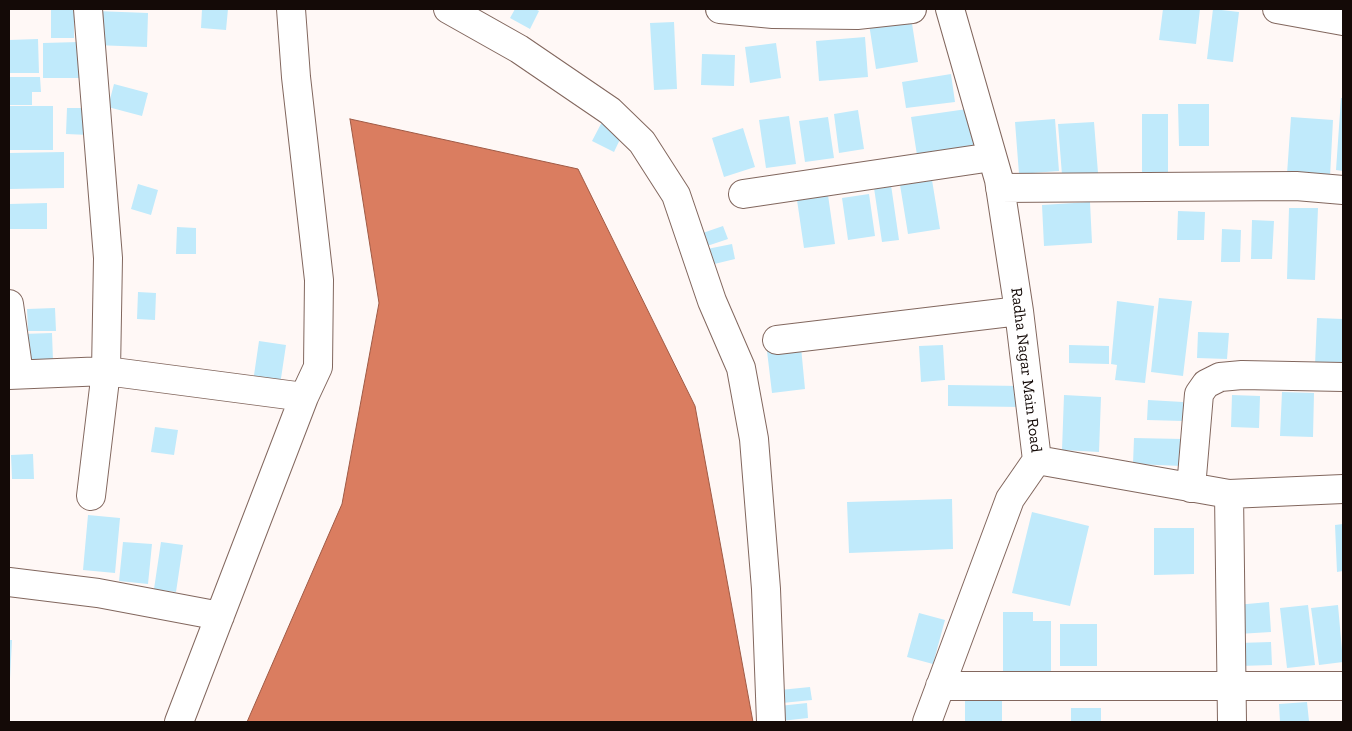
<!DOCTYPE html>
<html>
<head>
<meta charset="utf-8">
<style>
  body { margin:0 }
  #map { position:relative; width:1352px; height:731px; overflow:hidden; background:#fff8f6; font-family:"Zilla Slab",serif }
  canvas { display:block }
  .frame { position:absolute; inset:0; border:10px solid #140a07; pointer-events:none }
</style>
</head>
<body>
<div id="map">
<canvas width="1352" height="731"></canvas>
<div class="frame"></div>
</div>
<script>
const ctx = document.querySelector('canvas').getContext('2d');
ctx.lineJoin = 'round';
function fillPath(path, color) {
  ctx.fillStyle = color;
  ctx.fill(path, 'evenodd');
}
function shape(rows) {
  const path = new Path2D();
  for (const r of rows) {
    path.moveTo(r[0], r[1]);
    for (let i = 2; i < r.length; i += 2) path.lineTo(r[i], r[i + 1]);
  }
  return path;
}
function strokePath(path, color, width, dash) {
  ctx.strokeStyle = color;
  ctx.lineWidth = width;
  ctx.lineCap = dash ? 'butt' : 'round';
  ctx.setLineDash(dash || []);
  ctx.stroke(path);
}
function drawText(font, color, halo, rows, align = 'center') {
  ctx.font = font + ' "Zilla Slab",serif';
  ctx.lineWidth = 4;
  ctx.setLineDash([]);
  ctx.textBaseline = 'middle';
  ctx.strokeStyle = halo;
  ctx.fillStyle = color;
  for (const [text, x, y, turn = 0] of rows) {
    ctx.save();
    ctx.translate(x, y);
    ctx.rotate((+turn || 0) * Math.PI / 180);
    ctx.textAlign = isNaN(turn) ? turn : align;
    if (halo) ctx.strokeText(text, 0, 0);
    ctx.fillText(text, 0, 0);
    ctx.restore();
  }
}
const water = shape([
  [350,119,578,169,695,406,753,722,247,722,342,504,379,303,350,119]
]);
fillPath(water, '#da7d60');
strokePath(water, '#9f5a45', 1);
fillPath(shape([
  [51,9,74,9,74,38,51,38],
  [202,9,228,9,226,30,201,28],
  [515,9,535,9,539,11,530,29,510,18],
  [1163,9,1200,9,1196,44,1159,40],
  [1213,9,1239,12,1233,62,1207,59],
  [96,11,148,13,147,47,95,45],
  [911,17,918,62,876,69,869,24],
  [674,22,677,89,654,90,650,23],
  [865,37,868,77,819,81,816,41],
  [38,39,39,73,9,73,9,40],
  [79,42,79,78,43,78,43,43],
  [776,43,781,78,750,83,745,47],
  [702,54,735,55,734,86,701,85],
  [951,74,955,102,906,108,902,82],
  [9,77,40,77,41,92,32,92,32,105,9,105],
  [114,84,148,93,142,116,108,107],
  [1341,98,1343,98,1343,171,1336,170],
  [1178,104,1209,104,1209,146,1179,146],
  [9,106,53,106,53,150,9,150],
  [67,108,90,108,89,135,66,134],
  [974,108,979,146,917,155,911,117],
  [858,110,864,149,839,153,834,114],
  [1142,114,1168,114,1168,172,1142,172],
  [789,116,796,164,766,168,759,120],
  [828,117,834,158,805,162,799,121],
  [1291,117,1333,120,1330,177,1287,174],
  [1055,119,1059,171,1019,174,1015,122],
  [603,120,624,131,614,152,592,141],
  [1094,122,1098,173,1062,175,1058,124],
  [743,128,755,167,724,177,712,138],
  [64,152,64,188,9,189,9,153],
  [932,180,940,229,908,234,900,185],
  [138,184,158,190,151,215,131,209],
  [891,185,899,240,882,242,874,188],
  [869,194,875,236,848,240,842,198],
  [828,195,835,244,804,248,797,200],
  [1090,202,1092,243,1044,246,1042,205],
  [47,203,47,229,9,229,9,204],
  [1289,208,1318,208,1315,280,1287,279],
  [1178,211,1205,212,1204,240,1177,240],
  [1252,220,1274,221,1272,259,1251,259],
  [723,226,728,239,698,249,694,236],
  [177,227,196,228,196,254,176,254],
  [1222,229,1241,230,1240,262,1221,262],
  [732,244,735,259,706,266,702,250],
  [138,292,156,293,155,320,137,319],
  [1159,298,1192,301,1183,376,1151,372],
  [1117,301,1154,306,1145,383,1115,380,1117,365,1111,364],
  [55,308,56,331,28,331,27,309],
  [1317,318,1343,319,1343,366,1315,365],
  [1198,332,1229,333,1227,359,1197,358],
  [52,333,53,361,23,362,22,334],
  [259,341,286,345,280,385,253,382],
  [943,345,945,380,921,382,919,346],
  [1069,345,1109,346,1109,364,1069,363],
  [801,347,805,389,772,393,767,351],
  [948,385,1022,386,1021,407,948,406],
  [1282,392,1314,393,1313,437,1280,436],
  [1064,395,1101,397,1099,452,1062,450],
  [1232,395,1260,396,1259,428,1231,427],
  [1148,400,1183,402,1183,421,1147,420],
  [155,427,178,430,174,455,151,452],
  [1134,438,1183,439,1182,466,1133,464],
  [33,454,34,479,12,479,11,455],
  [952,499,953,549,849,553,847,502],
  [1032,512,1089,526,1070,606,1012,593],
  [88,515,120,518,115,573,83,570],
  [1343,524,1343,571,1337,572,1335,525],
  [1154,528,1194,528,1194,574,1154,575],
  [123,542,152,544,148,584,119,581],
  [161,542,183,545,176,592,154,589],
  [1269,602,1271,632,1238,634,1236,605],
  [1308,605,1315,665,1287,668,1280,608],
  [1338,605,1343,662,1319,665,1311,608],
  [1003,612,1033,612,1033,621,1051,621,1051,671,1003,671],
  [919,613,945,620,933,664,907,657],
  [1060,624,1097,624,1097,666,1060,666],
  [9,640,12,640,10,679,9,679],
  [1271,642,1272,665,1239,666,1238,643],
  [810,687,812,700,782,703,780,690],
  [965,699,1002,699,1002,722,965,722],
  [1307,702,1309,721,1280,722,1279,704],
  [807,703,808,718,781,721,779,706],
  [1071,708,1101,708,1101,722,1071,722]
]), '#c0eafb');
const minor = shape([
  [88,9,108,258,106,371,91,496],
  [291,9,296,77,319,280,318,367,304,397],
  [448,9,519,49,610,111,642,142,676,195,712,301,741,368,754,439,766,589,771,722],
  [720,9,773,14,857,15,912,9],
  [950,9,999,180,1019,311,1037,460,1229,494,1343,489],
  [1277,9,1343,21],
  [1000,188,1296,186,1343,190],
  [743,194,992,157],
  [9,304,19,374],
  [777,340,1019,311],
  [9,375,106,371,304,397,179,722],
  [1191,488,1199,394,1206,384,1220,377,1242,375,1343,377],
  [1229,494,1232,722],
  [9,582,98,593,220,616],
  [940,686,1343,686],
  [927,722,1010,499,1037,460]
]);
strokePath(minor, '#82675e', 30);
strokePath(minor, '#fff', 28);
drawText('16px', '#140a07', '#fff', [
  ["Radha Nagar Main Road",1026,370,83]
]);
</script>
</body>
</html>
